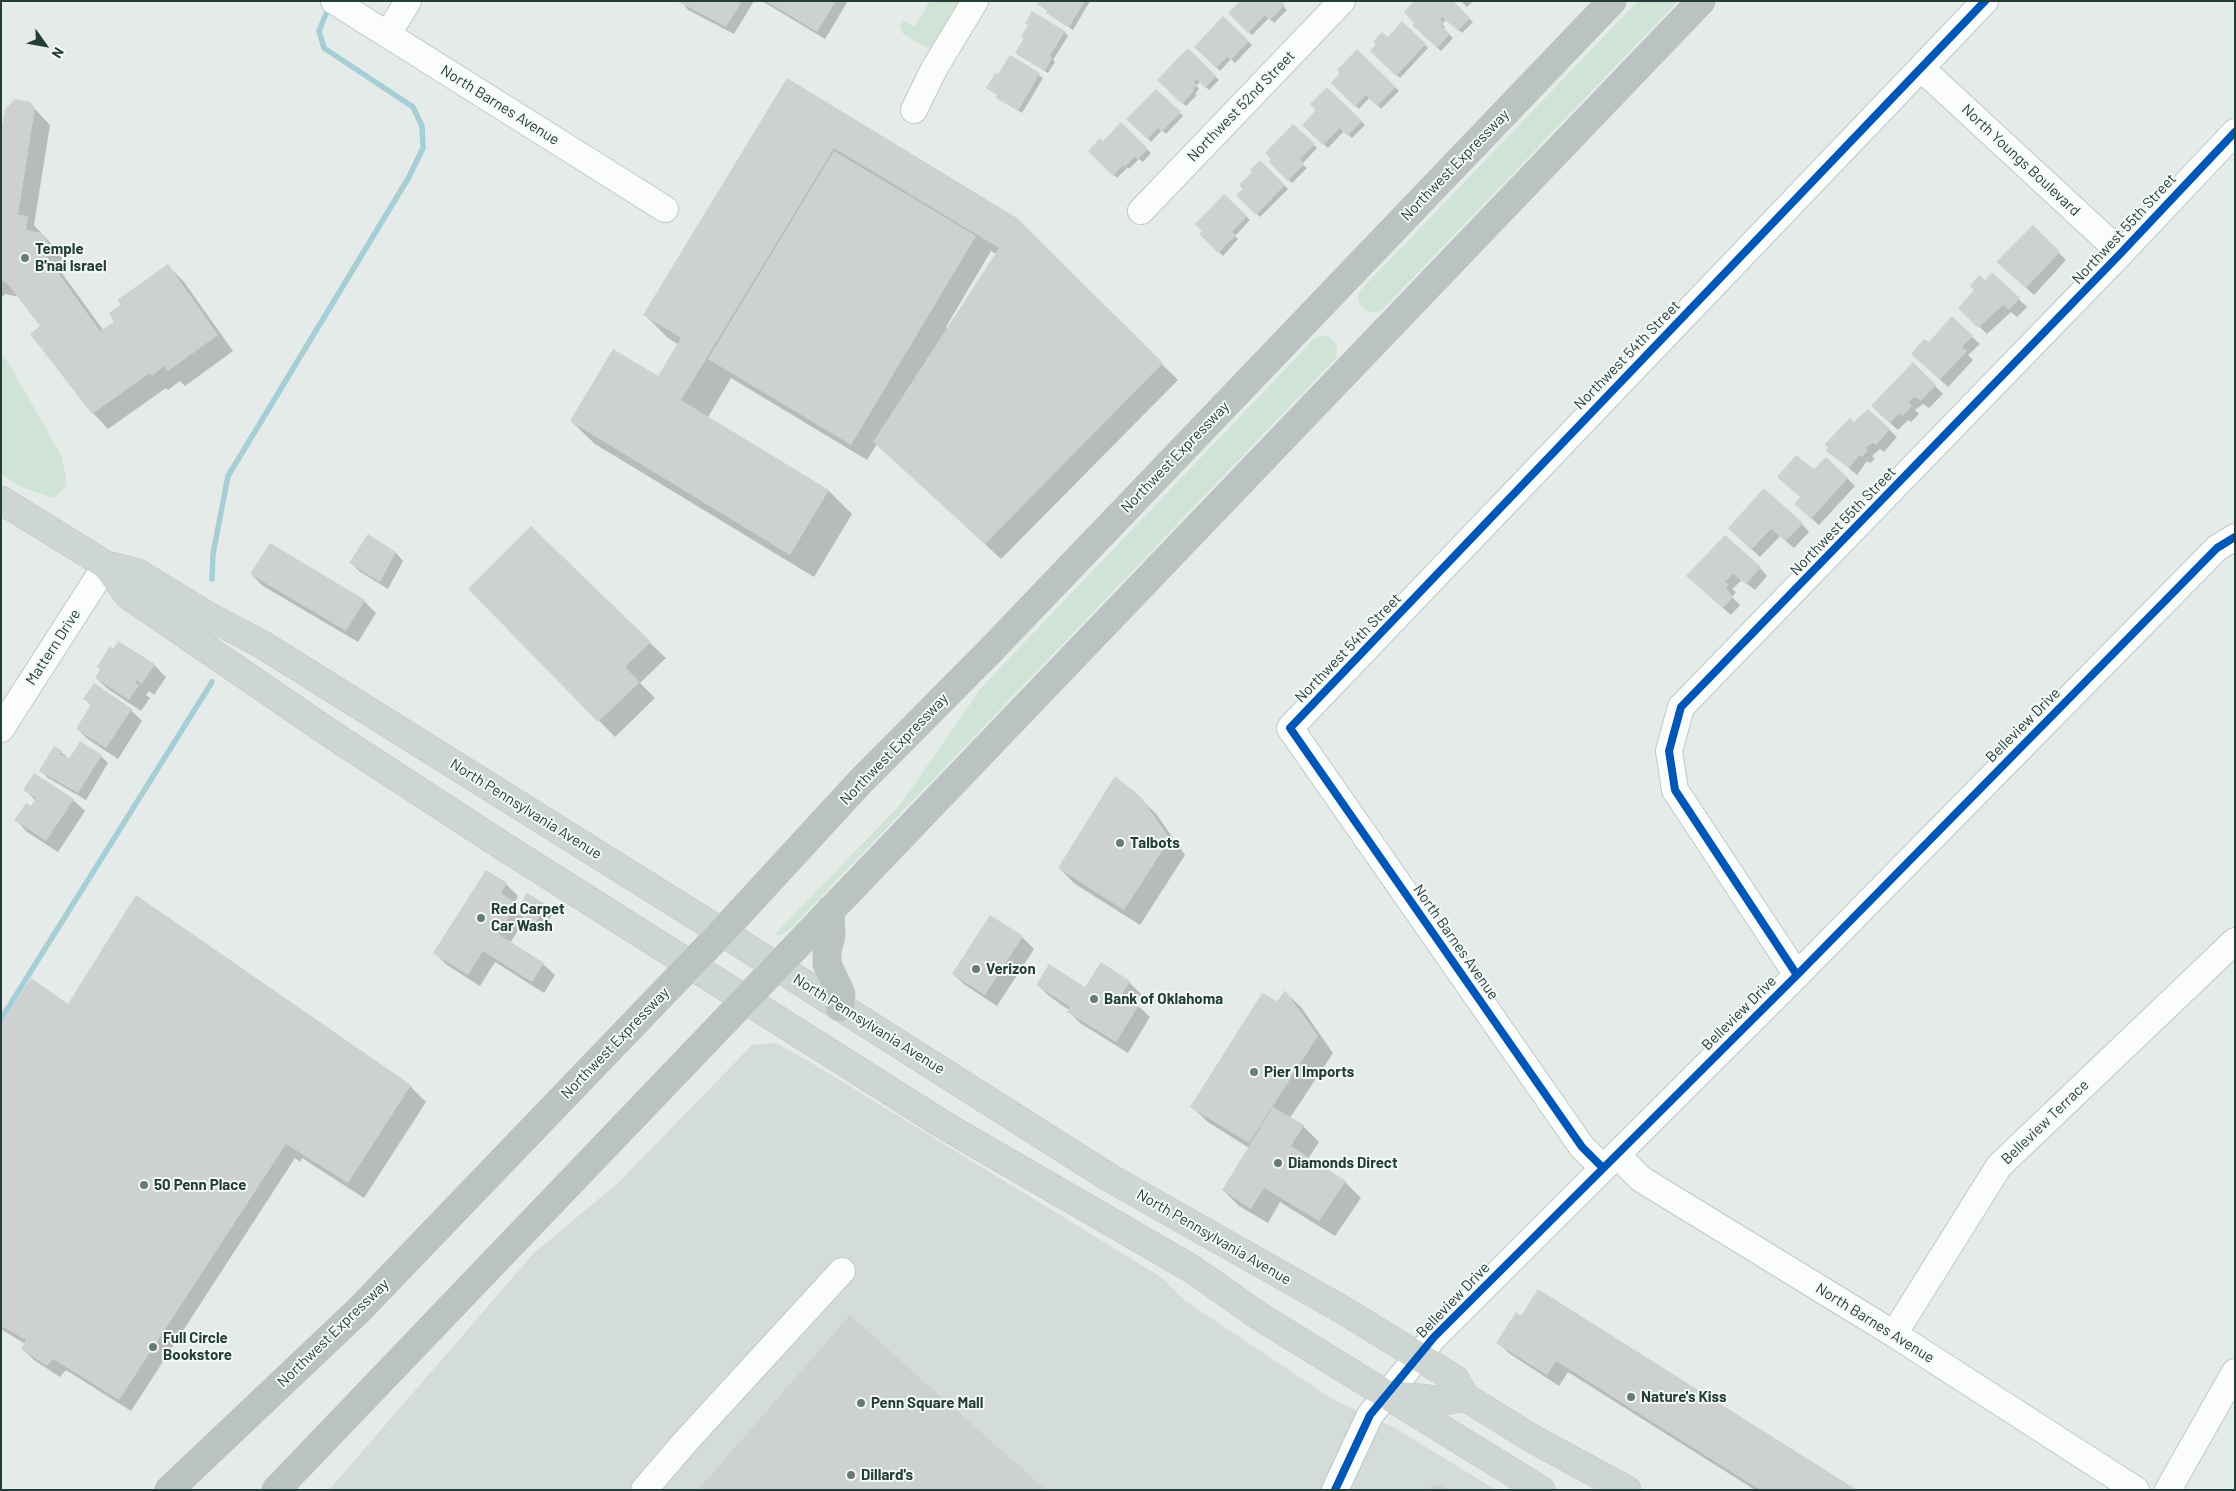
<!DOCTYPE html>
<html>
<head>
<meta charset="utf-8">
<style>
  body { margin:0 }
  #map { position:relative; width:2236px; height:1491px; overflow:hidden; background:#e5ebe8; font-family:Barlow,sans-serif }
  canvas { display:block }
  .frame { position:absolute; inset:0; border:2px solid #233e39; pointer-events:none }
  .north { position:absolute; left:20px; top:20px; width:50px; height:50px; -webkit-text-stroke:4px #f4f9f7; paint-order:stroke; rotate:122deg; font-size:14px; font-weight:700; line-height:20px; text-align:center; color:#233e39 }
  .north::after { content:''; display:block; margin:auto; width:18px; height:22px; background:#233e39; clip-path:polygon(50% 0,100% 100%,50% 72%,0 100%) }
</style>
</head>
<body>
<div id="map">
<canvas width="2236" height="1491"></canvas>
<div class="frame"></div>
<div class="north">N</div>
</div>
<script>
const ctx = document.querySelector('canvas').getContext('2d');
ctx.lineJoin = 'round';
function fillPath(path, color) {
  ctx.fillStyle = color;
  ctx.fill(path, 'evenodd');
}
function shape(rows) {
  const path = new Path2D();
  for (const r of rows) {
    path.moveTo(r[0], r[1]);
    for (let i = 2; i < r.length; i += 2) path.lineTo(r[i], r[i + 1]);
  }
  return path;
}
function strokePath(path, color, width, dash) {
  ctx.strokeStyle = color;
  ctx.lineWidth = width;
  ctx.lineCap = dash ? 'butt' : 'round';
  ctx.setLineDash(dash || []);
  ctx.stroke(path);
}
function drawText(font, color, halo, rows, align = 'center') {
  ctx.font = font + ' Barlow,sans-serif';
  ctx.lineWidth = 4;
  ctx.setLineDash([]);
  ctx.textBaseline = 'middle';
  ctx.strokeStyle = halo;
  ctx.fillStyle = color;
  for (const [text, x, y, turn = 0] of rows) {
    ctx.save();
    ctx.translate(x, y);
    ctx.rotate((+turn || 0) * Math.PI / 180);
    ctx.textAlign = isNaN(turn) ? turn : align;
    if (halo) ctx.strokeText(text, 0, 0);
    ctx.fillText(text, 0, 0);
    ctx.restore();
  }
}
fillPath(shape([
  [776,1043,820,1068,1161,1277,1184,1300,1334,1400,1395,1428,1496,1490,329,1490,533,1254,620,1181,752,1045]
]), '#d4dcd8');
fillPath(shape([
  [930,1,963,1,935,45,927,48,903,34,900,25,903,21,915,26],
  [1638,1,1678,1,1382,310,1376,313,1365,310,1360,305,1358,298,1360,291],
  [1321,336,1328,336,1337,344,1336,358,792,927,782,935,774,935,900,805,982,687,1314,339],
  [1,355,8,362,62,457,67,485,54,498,24,488,1,474]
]), '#cfe3d6');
fillPath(shape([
  [681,1,754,1,734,34,688,10],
  [762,1,848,1,825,39],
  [1040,1,1090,1,1073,30,1051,16,1048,11,1038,4],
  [1279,1,1287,10,1274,23,1269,18,1252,35,1230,13],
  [1451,1,1473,22,1462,33,1447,19,1442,24,1445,27,1443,29,1453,38,1441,51,1414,25],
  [1461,1,1473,1,1467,7],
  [1223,18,1252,45,1235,63,1231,59,1220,71,1196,47],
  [1026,23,1064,32,1068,36,1053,60,1055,62,1048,73,1020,56,1029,26],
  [1402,23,1428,48,1400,78,1371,51,1388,39],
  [1188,50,1219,80,1209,90,1200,82,1196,86,1199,89,1195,94,1197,95,1186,106,1159,80],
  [1357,51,1399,91,1381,109,1370,97,1359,109,1332,83],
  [1010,56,1043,78,1022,113,997,97,998,76],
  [787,80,1016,219,1178,380,1001,559,877,444,867,460,731,378,708,417,829,491,852,514,814,577,595,444,571,421,658,378,679,345,668,338,645,315],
  [991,251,996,254,948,328,946,327],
  [1327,88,1365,125,1352,138,1344,131,1328,148,1304,125,1318,110],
  [1156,90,1183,116,1166,134,1162,130,1151,142,1128,119],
  [21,100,29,103,50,125,34,225,57,250,66,264,59,269,103,330,116,322,123,306,168,266,184,282,233,351,185,386,180,381,168,390,166,388,108,429,93,413,42,326,19,297,5,294,1,298,1,142,15,101],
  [1121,124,1151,153,1143,162,1139,159,1129,169,1128,167,1117,178,1090,151,1103,143],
  [1293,125,1317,148,1302,164,1307,168,1292,183,1270,162],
  [1260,162,1288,189,1260,217,1238,195,1244,189],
  [1224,196,1250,220,1235,236,1238,239,1223,256,1201,234],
  [2033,227,2066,260,2034,295,2005,269],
  [1992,274,2027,307,2017,317,2011,312,1987,334,1960,308],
  [1972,337,1980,344,1968,355,1973,360,1948,387,1920,361,1929,344],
  [1913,364,1943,394,1929,408,1923,404,1915,410,1919,414,1911,422,1908,420,1898,430,1880,414],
  [1868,410,1897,437,1884,452,1880,449,1872,456,1875,459,1870,463,1867,461,1857,475,1828,450],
  [1814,471,1847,478,1855,486,1819,525,1803,511,1802,498],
  [1802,524,1809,532,1794,548,1780,536,1760,557,1729,528],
  [368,536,396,553,403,561,388,589,359,571,351,563],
  [270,544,364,601,376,613,358,642,263,586,251,574],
  [1760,568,1767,576,1755,590,1742,580,1732,589,1736,592,1732,597,1740,605,1731,615,1687,576],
  [470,589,650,643,666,658,640,683,655,698,615,737],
  [154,665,166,677,154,695,149,691,146,695,150,698,141,711,108,689,96,678],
  [85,699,131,710,142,721,118,759,89,740,77,729,92,706],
  [61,752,70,760,101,756,108,763,86,800,48,778,41,771],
  [25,790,73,800,85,811,58,852,27,832,16,820,32,808,36,801],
  [1140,798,1157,815,1185,855,1140,925,1075,884,1059,868],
  [487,872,506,884,518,896,514,903,520,908,546,906,553,913,543,931,525,920,510,943,543,964,555,975,544,993,495,962,480,986,447,965,435,953],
  [991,917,1022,937,1034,949,997,1006,965,985,953,974],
  [1129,982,1141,994,1135,1003,1150,1017,1128,1053,1080,1023,1068,1011,1069,1010,1049,996,1037,984,1085,989],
  [1285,992,1301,1007,1333,1053,1290,1118,1303,1126,1319,1142,1308,1159,1345,1182,1361,1198,1335,1236,1280,1202,1268,1223,1239,1206,1223,1190,1249,1148,1208,1122,1192,1107],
  [68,1006,410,1086,426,1102,364,1198,302,1158,300,1162,295,1158,131,1411,66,1370,60,1377,34,1360,22,1349,25,1344,1,1329,1,1026],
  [1516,1314,1854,1490,1755,1490,1568,1372,1559,1386,1510,1354,1498,1343]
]), '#0003');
strokePath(shape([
  [212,579,213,554,228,476,409,177,423,148,422,126,413,107,324,48,319,31,328,9],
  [1,1019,212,682]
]), '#a7ced7', 5.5);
fillPath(shape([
  [677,1,742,1,726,27],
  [766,1,836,1,817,32],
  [1039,1,1085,1,1069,27,1046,13,1047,10,1037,4],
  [1240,1,1281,1,1285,5,1270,20,1265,15,1248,33,1228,13],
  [1414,1,1453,1,1470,18,1458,31,1442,17,1440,19,1443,22,1441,25,1450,34,1437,48,1412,25,1414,23,1404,12],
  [1032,11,1065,31,1050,56,1052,58,1045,71,1015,53,1024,38,1021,37,1028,25,1025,24],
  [1223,16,1249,41,1231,60,1227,57,1216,68,1194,47],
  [1402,21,1426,44,1396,76,1370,51,1376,44,1373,42,1382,32,1388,37],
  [1188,48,1216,76,1205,88,1196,79,1194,82,1197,85,1193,89,1194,91,1182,104,1157,80],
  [1357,49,1396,87,1377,106,1366,95,1355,107,1331,83,1340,73,1337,70],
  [1010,55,1040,73,1018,111,996,98,997,95,986,88,995,73,998,74],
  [787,78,1017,218,1163,363,985,544,873,442,999,248,834,148,681,400,829,490,790,555,570,421,613,349,658,376,681,338,643,315],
  [1327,87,1362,121,1347,136,1340,128,1323,145,1302,125,1316,110,1310,104],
  [1156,89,1181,112,1162,132,1158,128,1147,139,1126,119],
  [15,99,30,102,35,108,18,215,28,216,26,230,42,233,51,248,44,253,100,331,114,322,109,313,121,305,117,300,168,264,218,335,168,371,164,366,152,376,150,373,92,414,30,334,40,326,7,283,1,281,1,134,5,109],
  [1121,122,1148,149,1138,159,1135,156,1125,167,1123,165,1113,176,1088,151,1100,138,1103,141],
  [1293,124,1315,144,1300,159,1304,164,1288,181,1269,162,1271,159,1265,153],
  [834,151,976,236,851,445,708,359],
  [1260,160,1285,185,1256,215,1236,195,1243,189,1239,185,1252,172,1250,170],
  [1224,194,1247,216,1232,232,1236,235,1218,253,1199,234,1202,231,1195,224],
  [2033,225,2060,252,2026,288,1996,262],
  [1992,272,2020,298,2009,310,2003,305,1978,328,1958,308,1974,290,1970,286,1979,275,1985,280],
  [1952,316,1973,336,1962,347,1967,351,1940,380,1911,354,1924,339,1929,342],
  [1913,362,1936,385,1921,401,1915,397,1909,402,1912,406,1902,416,1900,413,1890,423,1871,406],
  [1868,409,1890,429,1876,445,1872,443,1865,448,1868,450,1862,457,1859,455,1849,468,1826,451,1828,447,1824,445,1850,418,1854,422],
  [1796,455,1814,469,1826,457,1848,478,1811,519,1794,504,1800,497,1777,477],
  [1764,488,1803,523,1786,541,1771,529,1751,550,1728,528],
  [531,526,651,642,625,667,640,682,598,722,468,589],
  [368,534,396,552,380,582,349,563],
  [1725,535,1761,567,1746,584,1733,574,1725,582,1729,584,1726,589,1733,597,1723,608,1686,576],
  [270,543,365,600,346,631,250,574],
  [118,641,155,664,142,684,136,680,135,683,139,685,129,700,95,678,100,669,97,667,110,646,113,649],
  [94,683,132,709,106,748,76,729,91,704,83,699],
  [80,741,102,755,78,793,39,771,54,746,62,751,60,754,69,759],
  [34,773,74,799,46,841,14,820,26,803,31,806,36,798,23,790],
  [1115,776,1141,797,1170,839,1124,910,1058,868],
  [486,870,507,883,501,893,517,903,498,934,544,963,532,982,483,951,468,975,433,953],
  [527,893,547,905,535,924,515,913],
  [136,895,411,1085,348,1183,286,1144,119,1400,53,1359,47,1366,21,1349,26,1340,1,1326,1,1024,31,978,68,1004],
  [990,915,1023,936,985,995,952,974],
  [1101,962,1130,981,1122,994,1139,1005,1116,1042,1067,1012,1070,1007,1036,985,1049,964,1085,987],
  [1285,990,1318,1036,1249,1143,1190,1107,1262,993,1278,1002],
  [1273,1107,1304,1125,1291,1146,1346,1181,1319,1221,1264,1188,1251,1209,1222,1190],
  [1538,1289,1857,1490,1760,1490,1556,1361,1547,1375,1496,1343,1516,1312,1521,1316],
  [850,1315,931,1388,1046,1490,698,1490],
  [1441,1484,1450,1490,1428,1490,1429,1487]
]), '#cdd2d0');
const minor = shape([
  [334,1,665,209],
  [388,34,408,1],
  [1921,68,2121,253],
  [914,110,934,69,975,1],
  [1141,211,1342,1],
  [1,729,106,565],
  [1797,975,1675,790,1669,751,1681,707,2121,253,2235,132],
  [1617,1155,1641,1179,1894,1334,2136,1490],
  [1603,1168,1582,1147,1290,728,1985,1],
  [1894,1334,1999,1166,2235,941],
  [644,1490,686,1441,842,1271],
  [1335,1490,1370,1415,1434,1337,1797,975,2217,548,2235,537],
  [2168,1490,2235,1372]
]);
const major = shape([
  [1,500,106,565,138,573,208,616,263,645,776,966,1110,1178,1343,1310,1455,1379,1465,1397,1533,1439,1627,1490],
  [106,565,128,595,334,736,506,848,947,1127,1192,1269,1259,1316,1541,1490],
  [1392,1395,1444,1401,1465,1397]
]);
const highway = shape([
  [830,910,831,935,827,951,827,964,841,994,840,1007],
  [169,1490,359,1310,722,932,860,782,990,651,1612,1],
  [276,1490,1701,1]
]);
strokePath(minor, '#c2c8c6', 28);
strokePath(major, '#bdc6c4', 29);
strokePath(highway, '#bdc6c4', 29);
strokePath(minor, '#fbfcfc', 26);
strokePath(major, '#ced6d4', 28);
strokePath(highway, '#bac3c1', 28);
strokePath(shape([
  [1797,975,1675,790,1669,751,1681,707,2121,253,2235,132],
  [1603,1168,1582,1147,1290,728,1985,1],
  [1335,1490,1370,1415,1434,1337,1797,975,2217,548,2235,537]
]), '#0057b8', 8);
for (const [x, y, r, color] of [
  [25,258,5,"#677b76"],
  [1120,843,5,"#677b76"],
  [481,918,5,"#677b76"],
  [976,969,5,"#677b76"],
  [1094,999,5,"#677b76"],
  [1254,1072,5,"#677b76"],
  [1278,1163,5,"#677b76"],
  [144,1185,5,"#677b76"],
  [153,1347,5,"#677b76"],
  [1631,1397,5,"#677b76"],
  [861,1403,5,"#677b76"],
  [851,1475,5,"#677b76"]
]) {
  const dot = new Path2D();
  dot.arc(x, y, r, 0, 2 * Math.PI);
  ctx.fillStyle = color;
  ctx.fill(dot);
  strokePath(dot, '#f4f9f7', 2);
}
drawText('15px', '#233e39', '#f4f9f7', [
  ["North Barnes Avenue",500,105,32],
  ["Northwest 52nd Street",1241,106,-46],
  ["North Youngs Boulevard",2021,160,43],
  ["Northwest Expressway",1455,165,-46],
  ["Northwest 55th Street",2124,229,-47],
  ["Northwest 54th Street",1627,355,-46],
  ["Northwest Expressway",1175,457,-46],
  ["Northwest 55th Street",1843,521,-46],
  ["Mattern Drive",53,647,-57],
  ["Northwest 54th Street",1348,648,-46],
  ["Belleview Drive",2023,725,-45],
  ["Northwest Expressway",894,749,-46],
  ["North Pennsylvania Avenue",526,809,32],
  ["North Barnes Avenue",1456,942,55],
  ["Belleview Drive",1739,1013,-45],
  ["North Pennsylvania Avenue",869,1024,32],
  ["Northwest Expressway",615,1043,-46],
  ["Belleview Terrace",2045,1122,-44],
  ["North Pennsylvania Avenue",1214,1237,30],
  ["Belleview Drive",1453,1300,-46],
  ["North Barnes Avenue",1875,1323,32],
  ["Northwest Expressway",333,1333,-44]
]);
drawText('bold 15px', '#233e39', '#f4f9f7', [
  ["Temple",35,249],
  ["B'nai Israel",35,266],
  ["Talbots",1130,843],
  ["Red Carpet",491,909],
  ["Car Wash",491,926],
  ["Verizon",986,969],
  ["Bank of Oklahoma",1104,999],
  ["Pier 1 Imports",1264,1072],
  ["Diamonds Direct",1288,1163],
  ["50 Penn Place",154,1185],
  ["Full Circle",163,1338],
  ["Bookstore",163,1355],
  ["Nature's Kiss",1641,1397],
  ["Penn Square Mall",871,1403],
  ["Dillard's",861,1475]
], 'left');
</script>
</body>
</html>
